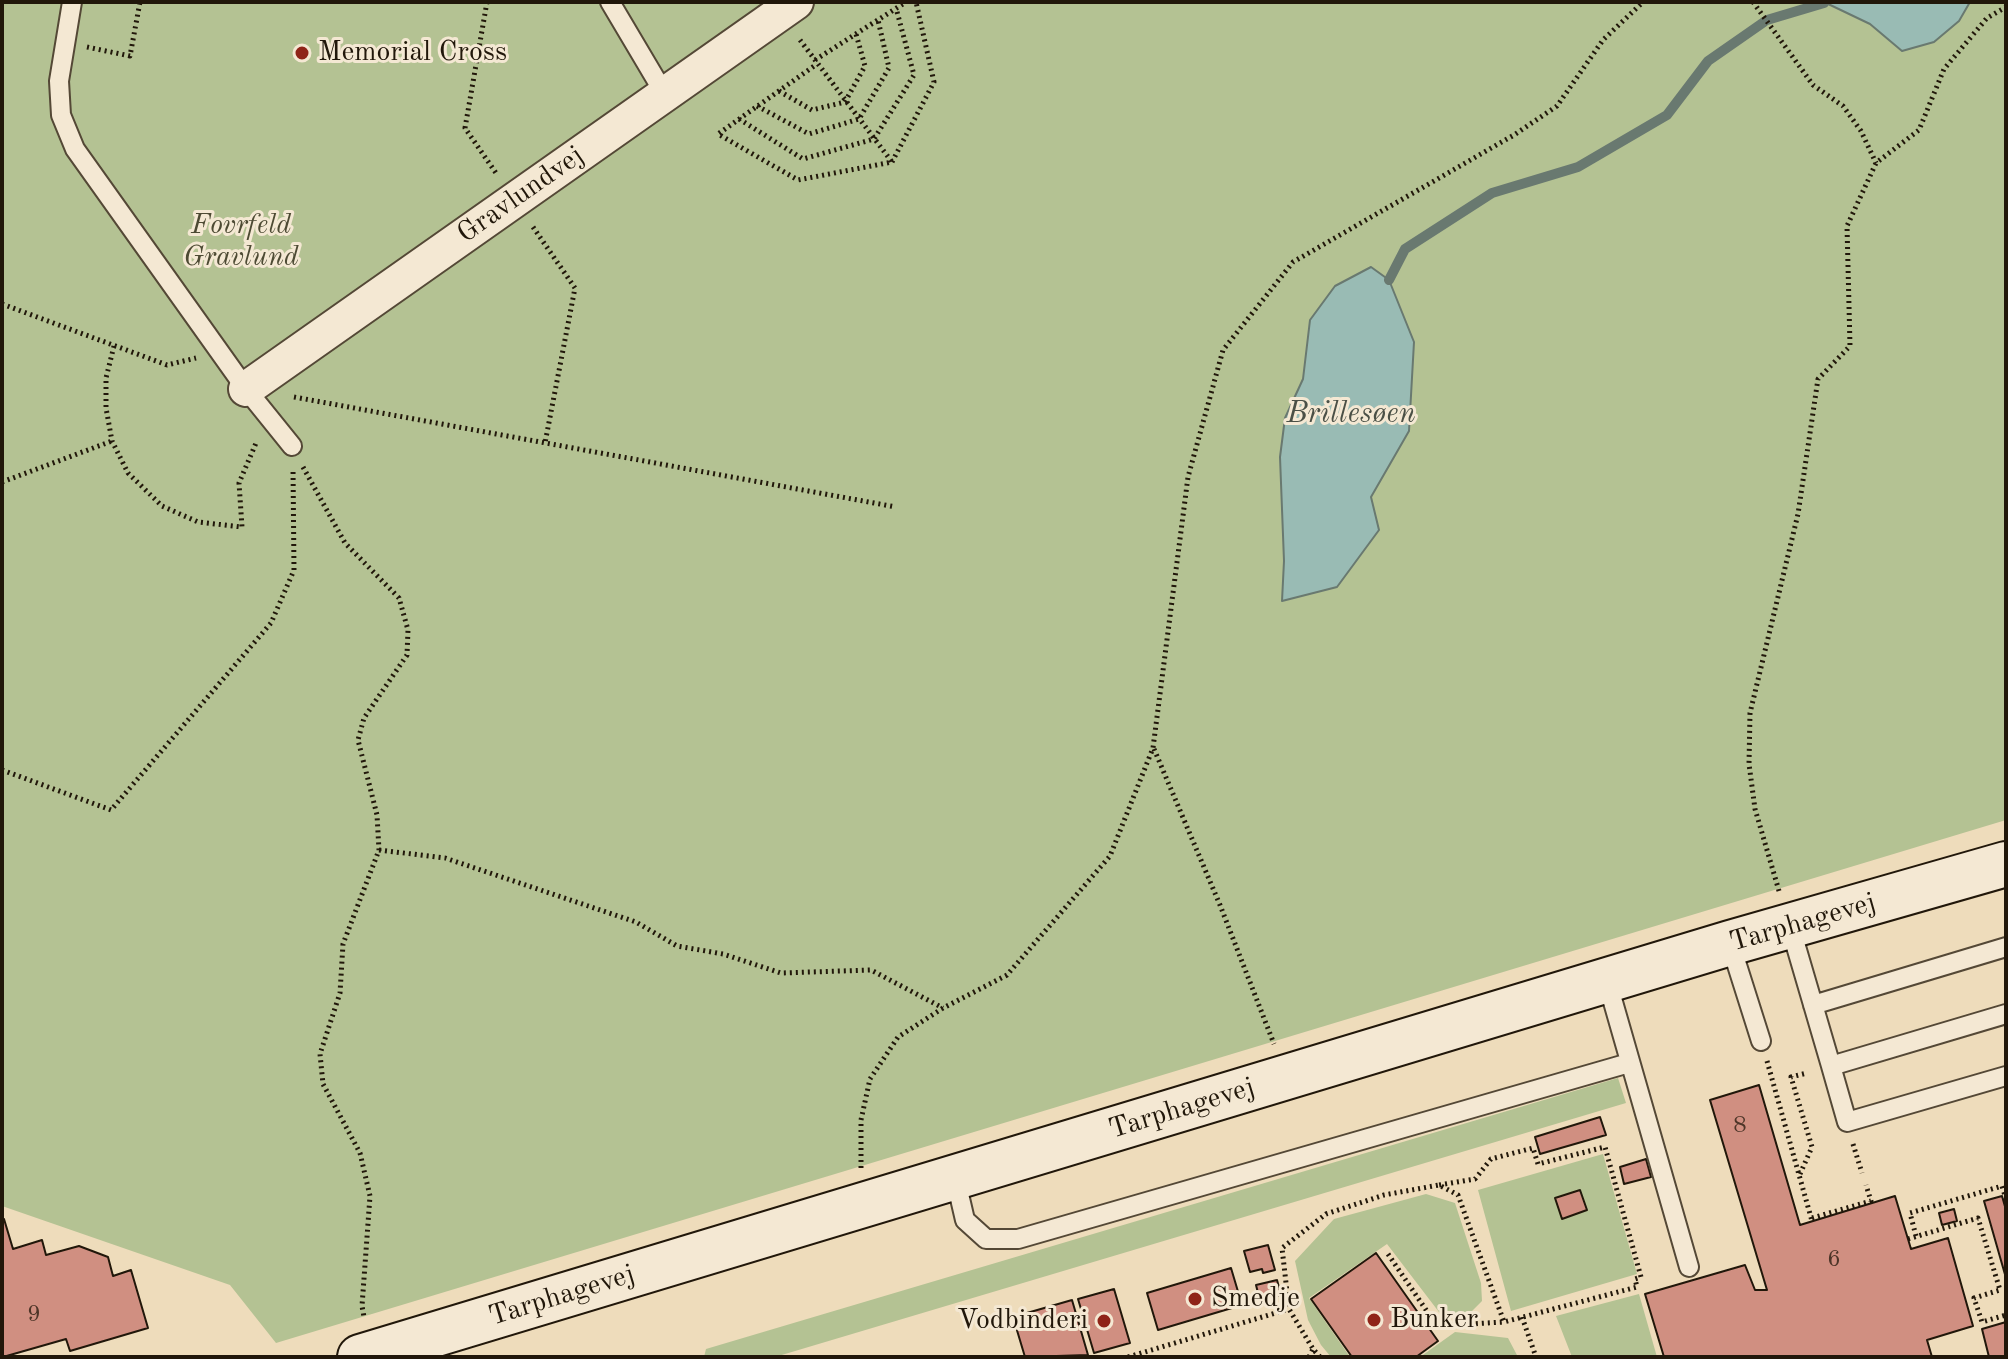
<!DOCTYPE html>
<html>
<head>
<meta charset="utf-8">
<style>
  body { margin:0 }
  #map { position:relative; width:2008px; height:1359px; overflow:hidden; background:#eedcbb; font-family:"Old Standard TT",serif }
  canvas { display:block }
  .frame { position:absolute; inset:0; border:4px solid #21170a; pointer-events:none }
</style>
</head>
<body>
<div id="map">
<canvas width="2008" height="1359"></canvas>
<div class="frame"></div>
</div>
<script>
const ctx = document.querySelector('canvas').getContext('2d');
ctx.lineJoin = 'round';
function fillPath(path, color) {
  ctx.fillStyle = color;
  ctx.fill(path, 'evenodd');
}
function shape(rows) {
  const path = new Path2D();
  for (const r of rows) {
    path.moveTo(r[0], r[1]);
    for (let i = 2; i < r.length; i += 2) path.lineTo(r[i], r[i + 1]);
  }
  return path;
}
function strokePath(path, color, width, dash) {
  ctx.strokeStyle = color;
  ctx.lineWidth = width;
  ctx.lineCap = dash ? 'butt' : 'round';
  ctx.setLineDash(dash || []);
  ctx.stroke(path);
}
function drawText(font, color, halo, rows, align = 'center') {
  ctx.font = font + ' "Old Standard TT",serif';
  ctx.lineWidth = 6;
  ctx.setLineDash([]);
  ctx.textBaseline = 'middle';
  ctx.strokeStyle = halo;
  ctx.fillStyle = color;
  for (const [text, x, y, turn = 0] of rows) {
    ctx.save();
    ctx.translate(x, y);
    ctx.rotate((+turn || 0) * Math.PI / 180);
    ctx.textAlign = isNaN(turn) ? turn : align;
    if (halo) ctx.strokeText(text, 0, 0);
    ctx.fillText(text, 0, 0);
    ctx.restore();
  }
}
fillPath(shape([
  [2,2,2006,2,2006,820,276,1343,230,1285,2,1206],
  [1389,280,1414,342,1409,431,1371,497,1283,600,1285,418,1303,379],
  [1618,1078,1626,1103,775,1357,704,1357,706,1349],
  [1603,1154,1637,1274,1511,1311,1478,1190],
  [1426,1194,1455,1203,1481,1283,1482,1301,1468,1315,1442,1316,1387,1244,1309,1298,1350,1357,1331,1357,1321,1345,1308,1320,1295,1261,1334,1219],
  [1639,1294,1657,1357,1572,1357,1556,1316],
  [1455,1332,1508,1338,1518,1357,1420,1357]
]), '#b4c293');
const water = shape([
  [1824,2,1970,2,1959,21,1934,42,1902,51,1870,24,1824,2],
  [1371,267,1389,280,1414,342,1409,431,1371,497,1379,530,1337,587,1282,601,1284,561,1280,457,1285,418,1303,379,1310,320,1335,286,1371,267]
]);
fillPath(water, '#99bbb4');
strokePath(water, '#697970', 2);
strokePath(shape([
  [1767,20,1824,3],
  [1389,280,1405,249,1492,193,1578,167,1667,115,1708,61,1764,22]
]), '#697970', 10);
const building = shape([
  [1759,1085,1800,1225,1895,1196,1911,1249,1948,1238,1973,1326,1927,1340,1932,1357,1664,1357,1645,1294,1745,1265,1755,1290,1767,1290,1710,1100,1759,1085],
  [1600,1117,1606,1135,1540,1154,1535,1137,1600,1117],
  [1646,1159,1651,1177,1624,1184,1620,1167,1646,1159],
  [1580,1190,1587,1210,1562,1219,1555,1198,1580,1190],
  [2002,1196,2006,1210,2006,1278,1984,1201,2002,1196],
  [1954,1209,1957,1221,1942,1225,1939,1213,1954,1209],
  [4,1219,13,1249,42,1240,46,1255,79,1246,108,1257,113,1276,131,1270,148,1328,70,1351,66,1339,3,1357,2,1220,4,1219],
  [1268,1245,1275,1270,1263,1273,1262,1269,1250,1272,1244,1251,1268,1245],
  [1376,1253,1438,1341,1416,1357,1352,1357,1311,1299,1376,1253],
  [1231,1268,1242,1305,1158,1330,1147,1293,1231,1268],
  [1277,1280,1281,1295,1260,1301,1256,1285,1277,1280],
  [1114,1289,1130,1343,1094,1353,1078,1299,1114,1289],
  [1072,1300,1088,1355,1025,1357,1013,1317,1072,1300],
  [2006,1322,2006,1357,1989,1357,1982,1329,2006,1322]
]);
fillPath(building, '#d08f81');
strokePath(building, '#21170a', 2);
const lane = shape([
  [72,2,59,81,61,115,75,149,246,389,292,446],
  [610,2,664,93],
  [1790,926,1831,1066,2006,1014],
  [1730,943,1761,1041],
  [1607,981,1689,1267],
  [1813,1005,2006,947],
  [1831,1066,1847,1122,2006,1076],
  [955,1177,965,1220,986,1239,1018,1239,1629,1063]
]);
const street = shape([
  [246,389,796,2]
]);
const secondary = shape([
  [360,1357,1730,943,2006,864]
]);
strokePath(lane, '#544836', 22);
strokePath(street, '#544836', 38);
strokePath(secondary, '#21170a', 48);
strokePath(shape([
  [487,2,465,128,496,173],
  [1753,2,1813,85,1843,106,1861,131,1876,163],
  [800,40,892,162,798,180,718,134,817,64],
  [87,47,130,56,140,2],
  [815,60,906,2],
  [779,91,812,110,845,102,865,66,856,34],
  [757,106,809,134,859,119,889,68,878,20],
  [739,119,803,159,874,139,914,75,896,8],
  [892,162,934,82,916,2],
  [533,227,575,288,545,443],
  [2,304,167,365,196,358],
  [114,346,106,378,106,408,112,441,128,473,162,506,198,522,242,527,239,483,256,443],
  [294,397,896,507],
  [303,467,345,543,399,598,408,630,407,655,364,718,358,740,377,815,379,850,343,944,340,993,320,1054,323,1084,360,1153,370,1196,362,1306,364,1317],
  [2,482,112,441],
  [1154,749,1220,905,1274,1044],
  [2,770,111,810,271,623,294,570,293,468],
  [379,850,445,858,636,922,677,946,723,954,781,973,871,970,943,1008],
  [1779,891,1755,809,1749,764,1750,713,1798,514,1818,379,1850,346,1847,226,1876,163,1919,130,1944,69,1987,18,2006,7],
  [1767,1061,1812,1221],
  [1853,1144,1862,1173],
  [861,1168,861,1120,870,1079,898,1037,943,1008,1007,975,1110,856,1153,748,1188,477,1223,350,1293,262,1514,135,1557,106,1603,40,1643,2],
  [1800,1174,1812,1147,1791,1077,1807,1073],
  [1812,1218,1871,1201,1866,1185],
  [1916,1236,1910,1213,2002,1186,2006,1199],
  [1908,1239,1978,1218,2000,1290,1974,1298,1982,1322,2006,1315],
  [1388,1254,1437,1326,1504,1322],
  [1522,1317,1536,1357],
  [1128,1357,1289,1309],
  [1309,1357,1313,1349],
  [1320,1357,1313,1349,1289,1309,1282,1248,1326,1214,1384,1195,1439,1185,1458,1195,1504,1322,1637,1287,1635,1279,1641,1277,1605,1147,1538,1164,1533,1148,1491,1159,1475,1179,1439,1185]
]), '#21170a', 5, [2, 4]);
strokePath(lane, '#f4e8d3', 18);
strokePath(street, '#f4e8d3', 34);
strokePath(secondary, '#f4e8d3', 44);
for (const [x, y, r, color] of [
  [302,53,8,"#8f2418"],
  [1195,1299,8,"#8f2418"],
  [1374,1320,8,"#8f2418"],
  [1104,1321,8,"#8f2418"]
]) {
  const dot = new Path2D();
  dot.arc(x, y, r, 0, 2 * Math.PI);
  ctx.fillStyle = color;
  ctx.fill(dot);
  strokePath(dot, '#f4e8d3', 3);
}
drawText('24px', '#4d3528', null, [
  ["8",1740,1126],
  ["6",1834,1260],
  ["9",34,1315]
]);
drawText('28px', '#21170a', '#f4e8d3', [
  ["Memorial Cross",318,53],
  ["Smedje",1211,1299],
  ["Bunker",1390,1320],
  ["Vodbinderi",1088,1321,"right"]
], 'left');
drawText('28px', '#21170a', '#f4e8d3', [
  ["Gravlundvej",521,195,-35],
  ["Tarphagevej",1803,923,-16],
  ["Tarphagevej",1182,1109,-17],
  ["Tarphagevej",562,1296,-17]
]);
drawText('italic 28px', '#4d4a33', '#f4e8d3', [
  ["Fovrfeld",241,226],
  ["Gravlund",241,258]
]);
drawText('italic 30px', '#4b5046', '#f4e8d3', [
  ["Brillesøen",1351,414]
]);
</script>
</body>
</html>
